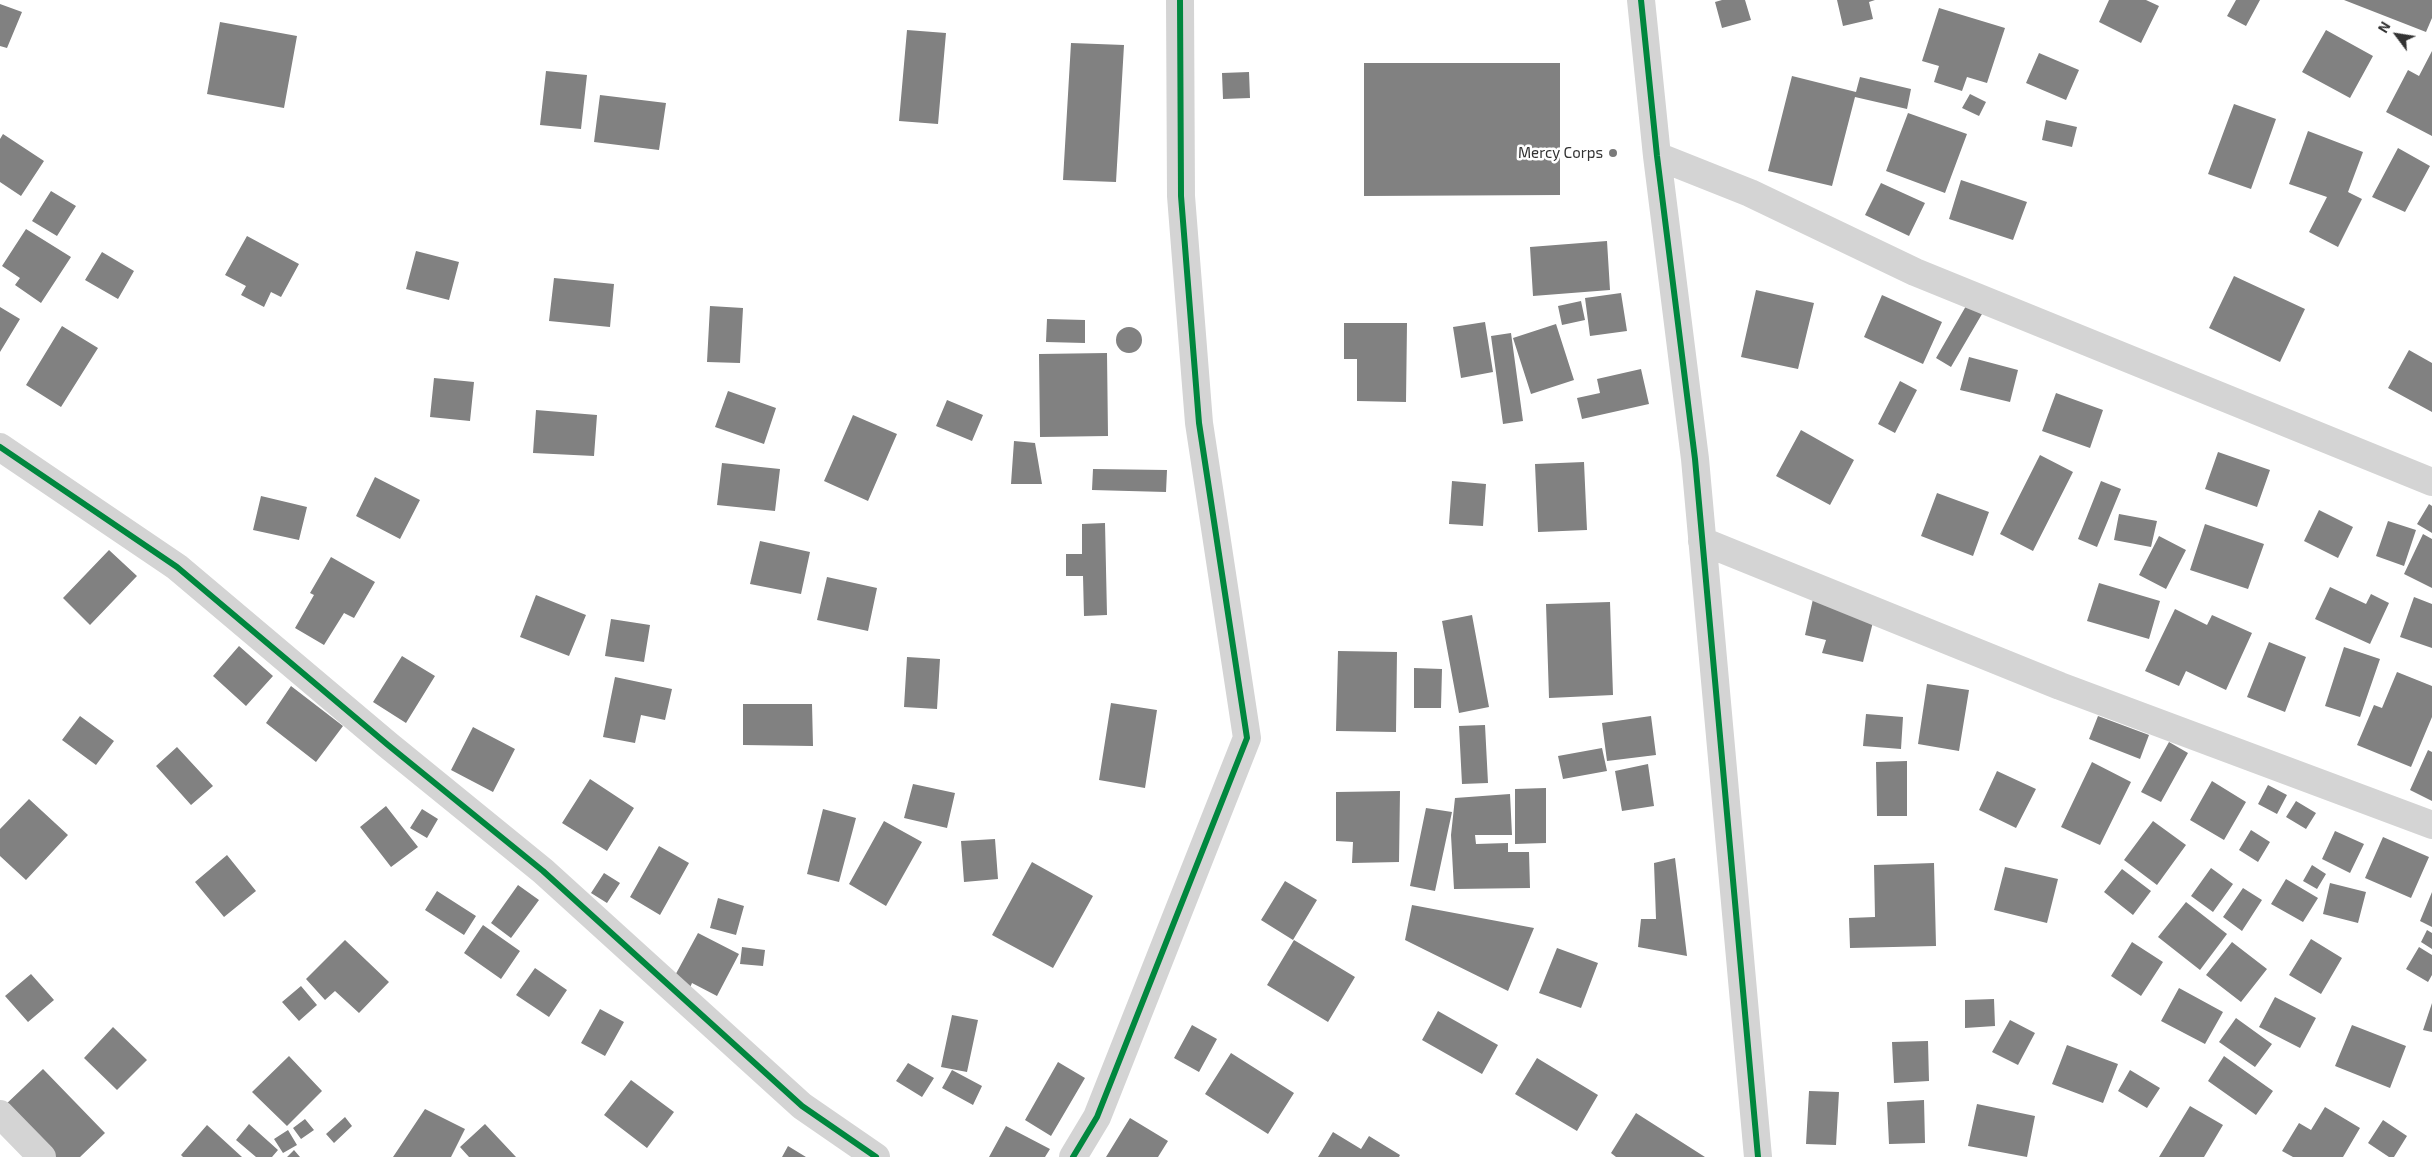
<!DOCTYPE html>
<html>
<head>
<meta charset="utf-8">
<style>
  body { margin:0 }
  #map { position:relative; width:2432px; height:1157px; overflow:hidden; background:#fff; font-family:"Exo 2",sans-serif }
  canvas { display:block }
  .north { position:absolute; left:2372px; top:10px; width:50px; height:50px; -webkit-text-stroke:4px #fff; paint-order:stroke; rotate:301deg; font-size:14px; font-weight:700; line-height:20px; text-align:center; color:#333 }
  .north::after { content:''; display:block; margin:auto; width:18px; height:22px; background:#333; clip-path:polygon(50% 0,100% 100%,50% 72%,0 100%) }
</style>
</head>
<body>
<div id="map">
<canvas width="2432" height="1157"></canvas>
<div class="north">N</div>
</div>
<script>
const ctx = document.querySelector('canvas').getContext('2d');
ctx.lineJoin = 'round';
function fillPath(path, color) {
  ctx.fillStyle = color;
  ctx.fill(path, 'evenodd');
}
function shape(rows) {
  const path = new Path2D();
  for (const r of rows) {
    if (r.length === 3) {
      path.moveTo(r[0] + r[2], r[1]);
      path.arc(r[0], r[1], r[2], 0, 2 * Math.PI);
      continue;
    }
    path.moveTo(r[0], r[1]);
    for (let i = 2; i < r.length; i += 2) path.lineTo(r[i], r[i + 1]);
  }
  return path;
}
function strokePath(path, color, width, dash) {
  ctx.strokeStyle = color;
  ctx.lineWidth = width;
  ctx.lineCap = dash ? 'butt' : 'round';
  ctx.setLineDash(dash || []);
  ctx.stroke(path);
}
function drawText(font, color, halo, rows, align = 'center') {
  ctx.font = font + ' "Exo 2",sans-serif';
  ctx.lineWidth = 5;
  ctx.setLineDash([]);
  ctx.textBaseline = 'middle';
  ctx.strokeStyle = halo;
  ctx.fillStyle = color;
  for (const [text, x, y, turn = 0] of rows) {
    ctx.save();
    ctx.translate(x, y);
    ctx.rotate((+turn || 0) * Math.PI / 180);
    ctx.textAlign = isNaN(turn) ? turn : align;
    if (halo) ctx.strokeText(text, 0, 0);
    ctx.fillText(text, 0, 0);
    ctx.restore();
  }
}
fillPath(shape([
  [1722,0,1745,0,1751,20,1722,28,1715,2],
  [1837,0,1875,0,1869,2,1873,19,1843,26],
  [2109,0,2146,0,2159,6,2141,43,2099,22],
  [2236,0,2260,0,2246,26,2227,16],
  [2344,0,2432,0,2432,18,2426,32],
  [0,4,22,12,7,48,0,46],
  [1939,8,2005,28,1987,83,1967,77,1962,91,1934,82,1939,66,1922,61],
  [220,22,297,36,284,108,207,94],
  [907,30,946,33,938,124,899,121],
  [2326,30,2373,56,2350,98,2302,72],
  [1071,43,1124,45,1116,182,1063,180],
  [2432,51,2432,136,2386,112,2408,70,2419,76],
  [2039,53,2079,70,2066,100,2026,83],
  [1364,63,1560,63,1560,195,1364,196],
  [546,71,587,75,581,129,540,125],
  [1249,72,1250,98,1223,99,1222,73],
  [1792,76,1856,92,1860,77,1911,89,1907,109,1855,97,1832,186,1768,171],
  [1970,94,1986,102,1979,116,1962,108],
  [600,95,666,103,659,150,594,142],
  [2234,104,2276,119,2251,189,2208,174],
  [1908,113,1967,134,1945,193,1886,171],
  [2046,120,2077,127,2072,147,2042,140],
  [2308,131,2363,152,2348,192,2362,199,2338,247,2309,232,2327,197,2289,184],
  [3,134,44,161,21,196,0,182,0,139],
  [2398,148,2430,166,2405,212,2372,197],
  [1961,180,2027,202,2013,240,1949,219],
  [1881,183,1925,203,1909,236,1865,215],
  [51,191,76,206,57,236,32,221],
  [26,229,71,257,41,303,15,285,20,278,2,266],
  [247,236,299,264,281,297,271,292,264,307,241,295,246,286,225,275],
  [1607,241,1610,290,1533,296,1530,247],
  [416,251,459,262,449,300,406,289],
  [102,252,134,271,118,299,85,280],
  [2234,276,2305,309,2280,362,2209,328],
  [554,278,614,284,610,327,549,321],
  [1756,290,1814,303,1798,369,1741,357],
  [1621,293,1627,331,1590,336,1585,298],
  [1882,295,1942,322,1923,364,1864,337],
  [1581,301,1585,320,1562,325,1558,306],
  [710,306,743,308,740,363,707,362],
  [1966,306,1982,314,1951,367,1936,358],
  [0,307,20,319,0,352],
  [1047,319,1085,320,1085,343,1046,342],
  [1485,322,1493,372,1461,378,1453,327],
  [1344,323,1407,323,1406,402,1357,401,1357,359,1344,359],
  [1556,324,1574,380,1531,394,1513,338],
  [62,326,98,348,61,407,26,385],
  [1129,340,13],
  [1511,333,1523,421,1503,424,1491,336],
  [2409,350,2432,363,2432,412,2388,388],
  [1107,353,1108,436,1040,437,1039,354],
  [1969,357,2018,370,2010,402,1960,390],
  [1641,369,1649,404,1582,419,1577,398,1600,393,1597,379],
  [434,378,474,382,470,421,430,417],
  [1900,381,1917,390,1895,433,1878,424],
  [728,391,776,408,764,444,715,427],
  [2056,393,2103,410,2090,448,2042,431],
  [947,400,983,415,972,441,936,426],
  [536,410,597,415,594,456,533,453],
  [853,415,897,434,868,501,824,481],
  [1801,430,1854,460,1830,505,1776,476],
  [1014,441,1035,443,1042,484,1011,484],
  [2218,452,2270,470,2257,507,2205,489],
  [2040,455,2073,472,2033,551,2000,534],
  [1584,462,1587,530,1538,532,1535,464],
  [722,463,780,469,775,511,717,505],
  [1093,469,1167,470,1166,492,1092,490],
  [375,477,420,500,400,539,356,516],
  [1452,481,1486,484,1483,526,1449,524],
  [2101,481,2121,489,2097,547,2078,539],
  [1937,493,1989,512,1973,556,1921,536],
  [261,496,307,507,299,540,253,530],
  [2429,504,2432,506,2432,533,2417,524],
  [2319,510,2353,527,2338,558,2304,541],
  [2119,514,2157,521,2151,547,2114,540],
  [2388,521,2416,530,2404,566,2376,556],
  [1105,523,1107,615,1084,616,1083,576,1066,576,1066,554,1082,554,1082,524],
  [2205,524,2264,544,2248,589,2190,570],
  [2423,534,2432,539,2432,588,2404,574],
  [2159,536,2186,550,2166,589,2139,575],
  [760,541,810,552,801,594,750,584],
  [109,550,137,576,90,625,63,598],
  [331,557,375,582,354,618,344,613,324,645,295,628,314,595,310,593],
  [827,577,877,588,868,631,817,620],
  [2099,583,2160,601,2149,639,2087,621],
  [2330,587,2366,604,2371,594,2389,603,2370,644,2315,619],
  [536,595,586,615,569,656,520,637],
  [2414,597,2432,604,2432,648,2400,637],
  [1813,599,1875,614,1863,662,1822,653,1826,640,1805,635],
  [1610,602,1613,695,1549,698,1546,604],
  [2175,609,2207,625,2212,615,2252,633,2226,690,2186,671,2179,686,2145,671],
  [1472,615,1489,707,1459,713,1442,621],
  [611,619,650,625,644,662,605,656],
  [2269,642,2306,657,2285,712,2247,697],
  [239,646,273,676,246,706,213,676],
  [2344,647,2380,659,2360,717,2325,706],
  [1338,651,1397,652,1396,732,1336,731],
  [402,656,435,676,406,723,373,702],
  [907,657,940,659,937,709,904,707],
  [1414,668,1442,669,1441,708,1414,708],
  [2397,672,2432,686,2432,717,2411,767,2357,745,2374,705,2382,708],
  [615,677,672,689,665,720,641,715,635,743,603,737],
  [1927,684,1969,690,1959,751,1918,744],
  [291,686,343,726,316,762,266,723],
  [1111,703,1157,710,1145,788,1099,780],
  [743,704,812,704,813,746,743,745],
  [1866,714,1903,717,1901,749,1863,746],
  [80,716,114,741,96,765,62,740],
  [1651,716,1656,755,1607,761,1602,723],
  [2098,716,2149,735,2140,759,2089,739],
  [1485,725,1488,783,1462,784,1459,726],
  [473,727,515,749,493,792,451,770],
  [2169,742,2188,753,2161,802,2141,792],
  [177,747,213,786,191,805,156,766],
  [1602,748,1607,771,1563,779,1558,756],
  [2428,750,2432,752,2432,801,2410,790],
  [1907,761,1907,816,1877,816,1876,762],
  [2092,762,2131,782,2100,845,2061,827],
  [1648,764,1654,806,1622,811,1615,771],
  [1997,771,2036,789,2016,828,1979,810],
  [590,779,634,808,607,851,562,823],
  [2212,781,2246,802,2224,840,2190,820],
  [913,784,955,793,947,828,904,818],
  [2268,785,2287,795,2277,814,2258,804],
  [1546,788,1546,843,1515,844,1515,789],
  [1400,791,1399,862,1352,863,1353,842,1336,841,1336,792],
  [1510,794,1512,835,1475,835,1476,844,1508,843,1508,852,1529,852,1530,888,1454,889,1451,835,1455,798],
  [29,799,68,835,26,880,0,856,0,829],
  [2296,801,2316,813,2306,829,2286,817],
  [386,806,418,847,391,867,360,827],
  [1426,808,1452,812,1435,891,1410,886],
  [422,809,438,819,427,838,410,828],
  [823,809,856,818,839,882,807,874],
  [884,821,922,842,886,906,849,884],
  [2153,821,2186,845,2157,885,2124,860],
  [2251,830,2270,842,2258,862,2239,850],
  [2335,831,2364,844,2350,873,2322,859],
  [2383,837,2429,857,2411,898,2365,878],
  [995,839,998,879,964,882,961,841],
  [659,846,689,863,660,915,630,897],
  [227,855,256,891,224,917,195,882],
  [1675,858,1687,956,1638,947,1641,919,1656,919,1654,863],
  [1032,862,1093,896,1053,968,992,935],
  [1934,863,1936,946,1850,948,1849,918,1875,917,1874,865],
  [2312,865,2326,874,2317,889,2303,881],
  [2005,867,2058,879,2047,923,1994,910],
  [2211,868,2233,884,2213,912,2191,896],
  [2122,869,2151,891,2133,915,2104,892],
  [604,873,620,883,607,903,591,893],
  [2286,879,2318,898,2303,922,2271,904],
  [1285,881,1317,900,1293,940,1261,920],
  [2330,883,2366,892,2358,923,2323,914],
  [518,885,539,900,511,938,491,923],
  [2243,888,2262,900,2242,931,2223,917],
  [437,891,476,916,464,935,425,910],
  [2432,892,2432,927,2420,921],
  [718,898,744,906,736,935,710,928],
  [2186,902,2227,934,2200,970,2158,937],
  [1412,905,1534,928,1508,991,1405,940],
  [483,925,520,951,501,979,464,953],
  [2427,930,2432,933,2432,949,2421,942],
  [698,933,739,954,717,996,692,983,689,990,672,981],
  [2311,939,2342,958,2321,994,2289,975],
  [345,940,389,982,359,1013,335,991,325,1000,306,979],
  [1294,940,1355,977,1328,1022,1267,985],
  [2132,942,2163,962,2141,996,2111,976],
  [2232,942,2267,969,2241,1002,2206,975],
  [742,947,765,950,763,966,740,964],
  [2419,947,2432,955,2432,975,2428,982,2406,969],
  [1557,948,1598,963,1581,1008,1539,993],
  [535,968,567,990,549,1017,516,995],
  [31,974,54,1000,28,1022,5,996],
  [301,986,317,1005,299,1021,282,1002],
  [2179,988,2223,1012,2205,1044,2161,1021],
  [2275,997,2316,1018,2300,1048,2259,1027],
  [1994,999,1995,1026,1965,1028,1965,1000],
  [2432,1003,2432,1032,2423,1030],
  [600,1009,624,1022,605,1056,581,1043],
  [1438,1011,1498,1045,1482,1074,1422,1040],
  [952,1015,978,1020,967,1072,941,1067],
  [2236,1018,2272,1044,2255,1067,2219,1042],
  [2010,1020,2035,1033,2018,1065,1992,1052],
  [1192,1025,1217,1039,1199,1072,1174,1058],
  [2352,1025,2406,1046,2390,1088,2335,1066],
  [113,1027,147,1060,117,1090,84,1058],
  [1928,1041,1929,1081,1894,1083,1892,1042],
  [2067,1045,2118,1064,2103,1103,2052,1084],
  [1231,1053,1294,1093,1268,1134,1205,1094],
  [289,1056,322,1091,287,1126,252,1092],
  [2224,1056,2273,1091,2256,1115,2208,1081],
  [1537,1058,1598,1095,1577,1131,1515,1094],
  [1058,1062,1085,1078,1051,1136,1025,1120],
  [908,1063,934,1078,922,1097,896,1081],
  [43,1069,105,1133,80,1157,51,1157,3,1107],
  [952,1070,982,1086,973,1105,942,1088],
  [2130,1070,2160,1088,2147,1108,2118,1091],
  [631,1080,674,1112,647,1148,604,1115],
  [1809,1091,1839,1092,1836,1145,1806,1144],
  [1924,1100,1925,1143,1889,1144,1887,1102],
  [1977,1104,2035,1116,2027,1157,1968,1146],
  [2190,1106,2223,1125,2204,1157,2159,1157],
  [2325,1107,2360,1128,2343,1157,2293,1157,2282,1151,2299,1123,2311,1130],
  [425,1109,465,1129,451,1157,393,1157],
  [1636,1113,1705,1157,1616,1157,1611,1153],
  [345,1117,352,1126,334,1143,326,1134],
  [1130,1118,1168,1141,1158,1157,1106,1157],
  [305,1119,314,1130,301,1139,293,1128],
  [2383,1120,2407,1136,2394,1157,2389,1157,2368,1143],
  [249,1124,278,1150,272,1157,256,1157,236,1140],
  [485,1124,516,1157,469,1157,460,1147],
  [207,1125,242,1157,183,1157,181,1155],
  [1006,1126,1050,1149,1045,1157,989,1157],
  [288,1130,297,1145,283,1153,274,1139],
  [1333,1132,1361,1149,1369,1136,1400,1155,1399,1157,1318,1157],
  [788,1146,806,1157,782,1157],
  [294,1150,300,1157,287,1157]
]), '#818181');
strokePath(shape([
  [1641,0,1657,156,1695,459,1758,1157],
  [1657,156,1750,193,1915,272,2432,482],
  [0,447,177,567,388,745,543,871,802,1106,876,1157],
  [1702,541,2060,686,2432,825],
  [0,1114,42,1157],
  [1073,1157,1097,1117,1247,738,1199,423,1181,196,1180,0]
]), '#d4d4d4', 28);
strokePath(shape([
  [1641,0,1657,156,1695,459,1758,1157],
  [0,447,177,567,388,745,543,871,802,1106,876,1157],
  [1073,1157,1097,1117,1247,738,1199,423,1181,196,1180,0]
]), '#00873e', 6);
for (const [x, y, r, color] of [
  [1613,153,5,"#7a7a7a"]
]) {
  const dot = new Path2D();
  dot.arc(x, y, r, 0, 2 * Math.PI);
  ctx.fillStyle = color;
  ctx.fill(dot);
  strokePath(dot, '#fff', 2);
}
drawText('15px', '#333', '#fff', [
  ["Mercy Corps",1603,153]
], 'right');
</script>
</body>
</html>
